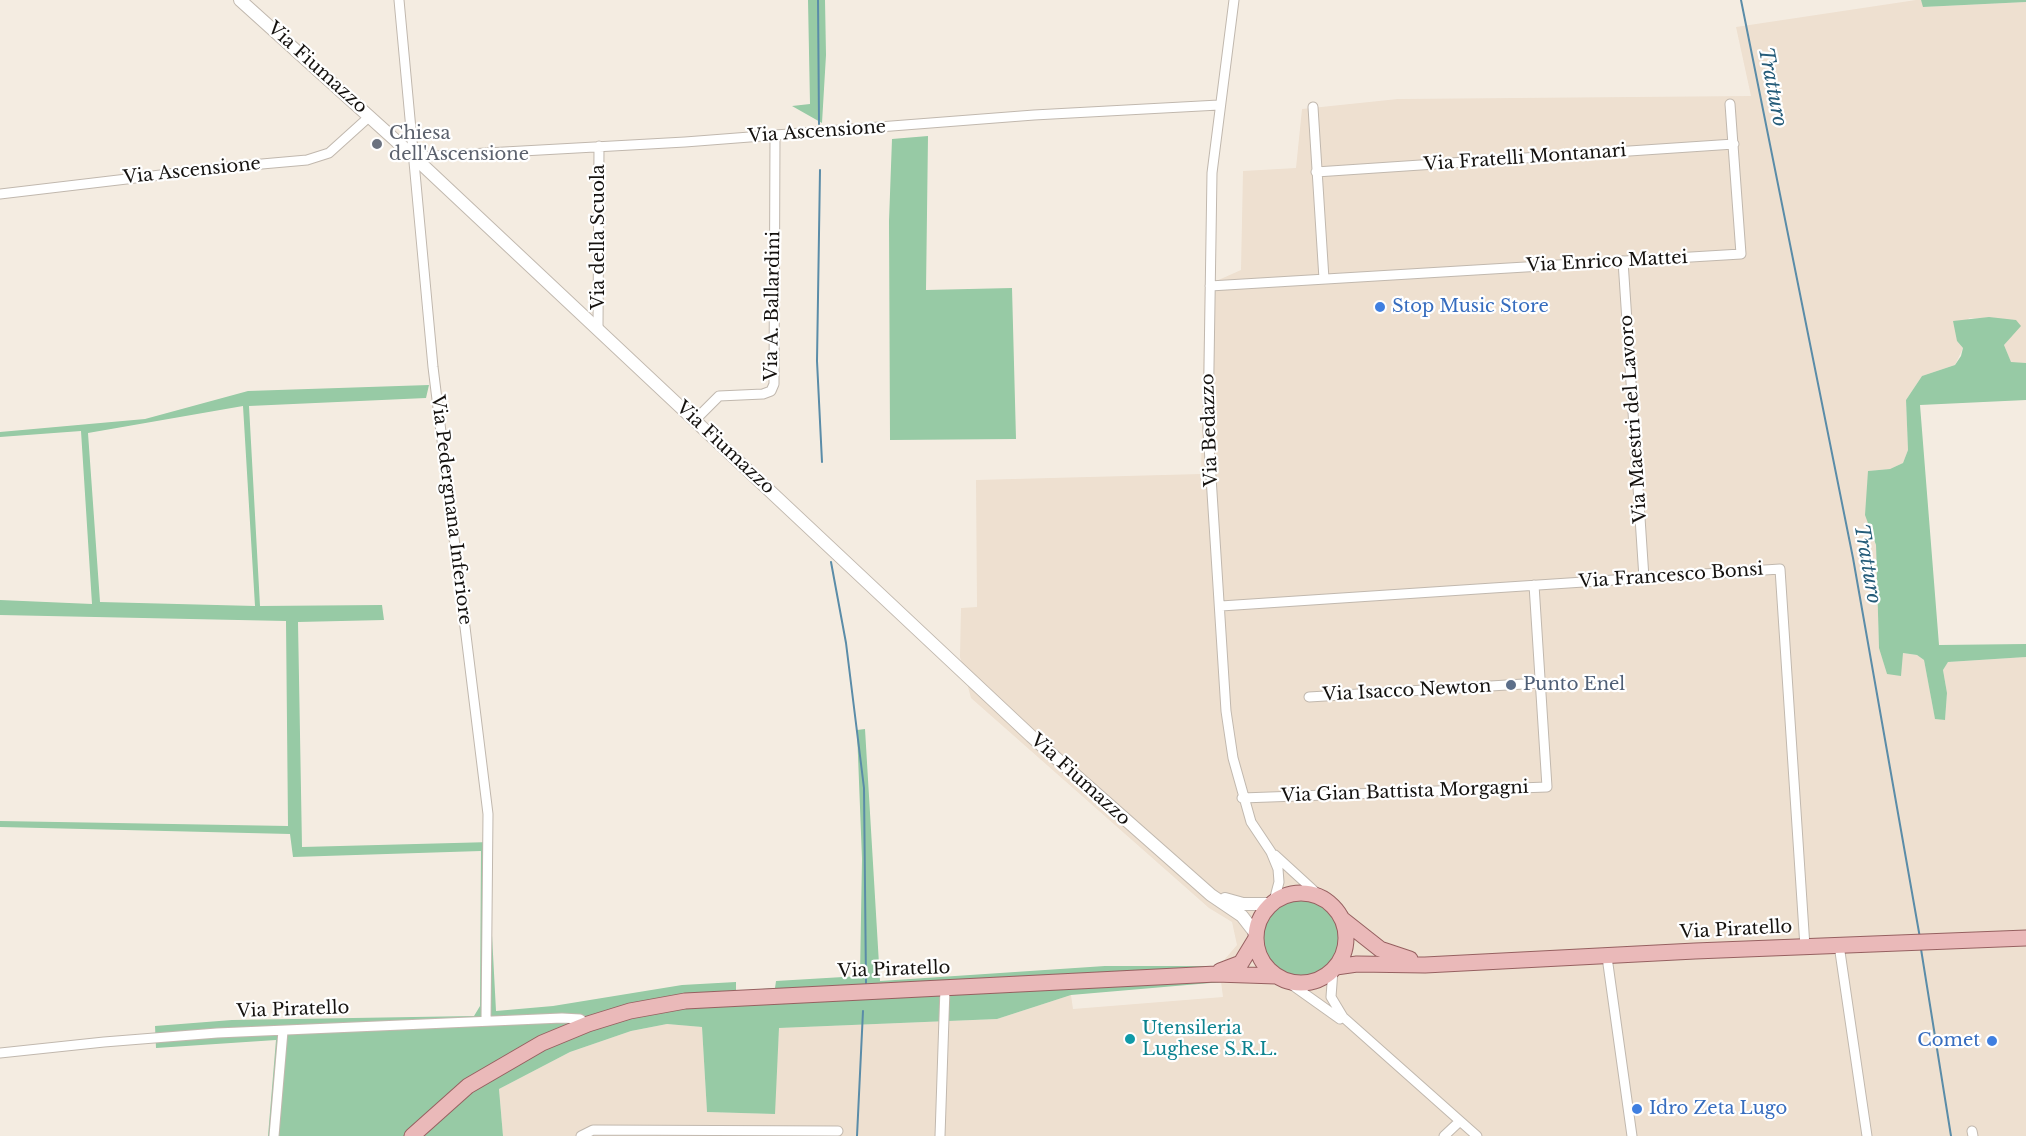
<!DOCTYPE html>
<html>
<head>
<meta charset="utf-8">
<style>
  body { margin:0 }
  canvas { display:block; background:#f4ece1 }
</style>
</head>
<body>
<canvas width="2026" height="1136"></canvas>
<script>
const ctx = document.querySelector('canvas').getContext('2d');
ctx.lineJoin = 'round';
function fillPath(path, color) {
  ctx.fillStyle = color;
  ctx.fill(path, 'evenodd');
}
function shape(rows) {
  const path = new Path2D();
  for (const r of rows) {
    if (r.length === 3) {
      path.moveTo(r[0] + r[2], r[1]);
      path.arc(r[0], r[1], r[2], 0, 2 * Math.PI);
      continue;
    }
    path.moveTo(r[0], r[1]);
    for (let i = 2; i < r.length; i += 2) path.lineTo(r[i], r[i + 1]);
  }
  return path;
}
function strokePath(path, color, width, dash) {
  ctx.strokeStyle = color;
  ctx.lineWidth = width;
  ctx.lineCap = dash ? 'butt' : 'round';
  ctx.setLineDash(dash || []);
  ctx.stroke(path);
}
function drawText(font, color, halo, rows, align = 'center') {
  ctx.font = font + ' "Libre Baskerville",serif';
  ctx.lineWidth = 4.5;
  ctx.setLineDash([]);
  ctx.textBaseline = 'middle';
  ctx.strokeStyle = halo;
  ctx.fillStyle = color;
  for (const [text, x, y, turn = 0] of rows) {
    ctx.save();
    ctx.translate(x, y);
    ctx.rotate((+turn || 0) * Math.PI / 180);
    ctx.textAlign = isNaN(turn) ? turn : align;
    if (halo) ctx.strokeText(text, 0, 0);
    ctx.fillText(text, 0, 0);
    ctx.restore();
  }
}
fillPath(shape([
  [1916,0,1921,0,1924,7,2026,2,2026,363,2011,363,2004,345,2010,337,2016,320,1969,318,1957,341,1963,348,1955,365,1922,376,1906,400,1908,450,1903,463,1890,469,1868,471,1869,531,1876,545,1879,647,1887,674,1903,653,1917,655,1924,660,1935,718,1945,720,1947,693,1943,670,1948,662,2026,657,2026,1136,503,1136,499,1089,570,1052,631,1031,667,1024,702,1027,707,1112,774,1114,779,1028,997,1019,1071,995,1073,1009,1223,997,1219,966,1237,945,1232,922,1209,908,971,698,960,657,961,608,977,607,976,480,1201,474,1205,286,1241,270,1243,171,1296,168,1302,109,1398,99,1751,96,1736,27]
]), '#eee0d0');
fillPath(shape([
  [808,0,825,0,826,55,822,123,792,106,810,104],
  [1921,0,2026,0,2026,2,1923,7],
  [928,136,926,290,1012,288,1016,439,890,440,889,221,892,139],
  [1989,317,2016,320,2021,326,2004,345,2011,362,2026,363,2026,400,1920,405,1939,645,2026,644,2026,657,1948,662,1943,670,1947,693,1945,720,1935,719,1924,660,1917,655,1903,653,1901,676,1887,674,1879,648,1876,545,1865,515,1868,471,1890,469,1903,463,1908,450,1906,400,1922,376,1955,365,1961,356,1963,348,1957,341,1953,321],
  [429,385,426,398,249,406,260,606,382,605,384,620,298,622,302,847,492,842,491,916,496,1011,553,1006,682,985,736,982,736,991,775,988,776,981,860,976,862,859,857,730,865,729,880,981,1105,966,1219,966,1222,982,1071,995,997,1019,779,1028,775,1114,707,1112,702,1027,667,1024,631,1031,570,1052,499,1089,503,1136,268,1136,276,1040,156,1048,155,1026,232,1020,474,1016,480,1006,481,851,293,857,290,834,0,827,0,821,288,826,286,621,0,615,0,600,92,604,81,431,0,437,0,432,145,419,248,391],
  [243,406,255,606,100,602,88,433],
  [1301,938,40]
]), '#97caa5');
strokePath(shape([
  [818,0,819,124],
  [1741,0,1853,558,1920,938],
  [820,170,817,361,822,462],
  [831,562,846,643,864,788,866,983],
  [1921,949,1951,1136],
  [857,1136,863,1011]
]), '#5a8ca8', 2);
const minor = shape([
  [399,0,433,367,488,814,486,1021],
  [1234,0,1212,173,1208,430,1226,711,1233,758,1251,822,1271,852,1278,869,1279,882,1274,901],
  [1313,107,1324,279],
  [414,157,685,142,1034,115,1219,105],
  [1316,172,1734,144],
  [0,194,228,167,307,160,329,153,370,116],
  [1623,261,1644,578],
  [1210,286,1741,254,1730,104],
  [598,328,599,146],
  [695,420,719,396,763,394,771,391,774,384,775,135],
  [1221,606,1780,569,1805,947],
  [1309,697,1540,683],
  [1242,798,1547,787,1534,585],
  [1275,855,1322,898],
  [1839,945,1867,1136],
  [1607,957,1632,1136],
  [1333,970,1331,997,1343,1017,1477,1136],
  [1288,982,1340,1019],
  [0,1053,104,1042,217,1033,562,1018,580,1019,588,1024],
  [1972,1131,1973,1136],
  [274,1136,283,1031],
  [581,1136,593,1130,838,1131],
  [940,1136,945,988],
  [1444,1136,1460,1121]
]);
const tertiary = shape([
  [240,0,414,157,1031,736,1211,895,1242,916,1256,934],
  [1225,899,1243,904,1271,904]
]);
const primary = shape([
  [1301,938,45],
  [1342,919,1380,949,1410,959],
  [1336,967,1357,964,1425,965,1695,951,2026,938],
  [1220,971,1241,963,1255,940],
  [412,1136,468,1086,542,1043,588,1024,630,1011,685,1001,1216,974,1276,976]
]);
strokePath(minor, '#c1b8ae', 11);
strokePath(tertiary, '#c1b8ae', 14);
strokePath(primary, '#966060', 17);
strokePath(minor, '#fff', 9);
strokePath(tertiary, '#fff', 12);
strokePath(primary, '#eab9b9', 15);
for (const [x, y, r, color] of [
  [377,144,6,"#6b7280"],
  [1380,307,6,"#3f7fe0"],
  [1511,685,6,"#5c6f8a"],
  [1130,1039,6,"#0f9aa8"],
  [1992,1041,6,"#3f7fe0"],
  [1637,1109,6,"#3f7fe0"]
]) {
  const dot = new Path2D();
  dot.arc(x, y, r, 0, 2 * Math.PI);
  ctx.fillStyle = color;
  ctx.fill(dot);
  strokePath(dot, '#fff', 2);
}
drawText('18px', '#15120f', '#fff', [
  ["Via Fiumazzo",317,68,42],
  ["Via Ascensione",817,132,-4],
  ["Via Fratelli Montanari",1525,158,-4],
  ["Via Ascensione",192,171,-6],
  ["Via della Scuola",599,237,-90],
  ["Via Enrico Mattei",1607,262,-3],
  ["Via A. Ballardini",773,306,-89],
  ["Via Maestri del Lavoro",1634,419,-94],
  ["Via Bedazzo",1210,430,-92],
  ["Via Fiumazzo",725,448,43],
  ["Via Pedergnana Inferiore",451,510,83],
  ["Via Francesco Bonsi",1671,576,-4],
  ["Via Isacco Newton",1407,691,-3],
  ["Via Fiumazzo",1080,780,42],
  ["Via Gian Battista Morgagni",1405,792,-2],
  ["Via Piratello",1736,930,-3],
  ["Via Piratello",894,970,-2],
  ["Via Piratello",293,1010,-2]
]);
drawText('18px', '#5b616d', '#fff', [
  ["Chiesa",389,134],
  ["dell'Ascensione",389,155]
], 'left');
drawText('18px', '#366cbe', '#fff', [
  ["Stop Music Store",1392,307],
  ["Comet",1980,1041,"right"],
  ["Idro Zeta Lugo",1649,1109]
], 'left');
drawText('18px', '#4e5e75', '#fff', [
  ["Punto Enel",1523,685]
], 'left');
drawText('18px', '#0d838f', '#fff', [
  ["Utensileria",1142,1029],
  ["Lughese S.R.L.",1142,1050]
], 'left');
drawText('italic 20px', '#255c79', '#fff', [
  ["Tratturo",1772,87,79],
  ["Tratturo",1867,564,80]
]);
</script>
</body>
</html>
